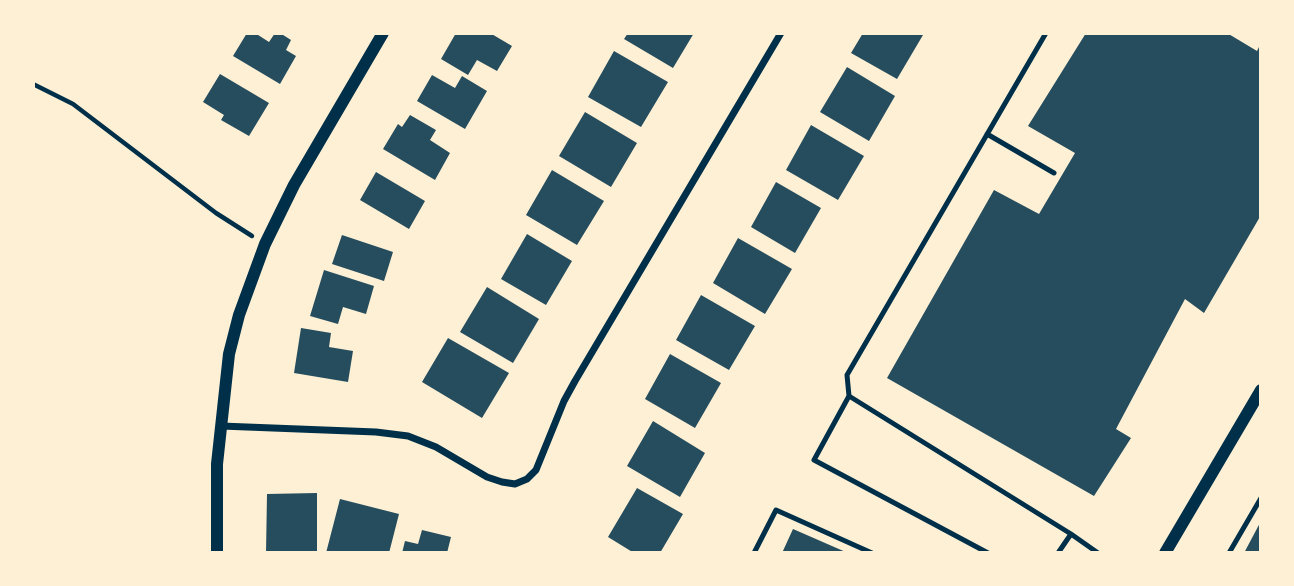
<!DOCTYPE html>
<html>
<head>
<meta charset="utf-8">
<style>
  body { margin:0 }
  #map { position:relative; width:1294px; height:586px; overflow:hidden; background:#fdf0d5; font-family:Barlow,sans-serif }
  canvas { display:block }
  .frame { position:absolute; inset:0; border:35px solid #fdf0d5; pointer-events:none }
</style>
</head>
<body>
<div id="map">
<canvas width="1294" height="586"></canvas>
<div class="frame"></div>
</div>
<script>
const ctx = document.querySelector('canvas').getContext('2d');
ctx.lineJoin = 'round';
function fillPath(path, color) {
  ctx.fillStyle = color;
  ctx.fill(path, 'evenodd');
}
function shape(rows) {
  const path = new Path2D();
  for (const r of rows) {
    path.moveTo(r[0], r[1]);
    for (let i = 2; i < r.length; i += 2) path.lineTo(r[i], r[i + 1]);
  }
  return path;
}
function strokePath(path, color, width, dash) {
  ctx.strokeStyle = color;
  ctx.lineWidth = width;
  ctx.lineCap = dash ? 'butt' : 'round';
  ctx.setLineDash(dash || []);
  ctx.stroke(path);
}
fillPath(shape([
  [247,33,255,33,269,42,275,33,280,33,291,40,286,50,296,56,280,84,233,56],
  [456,33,490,33,512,46,497,71,477,60,468,75,441,59],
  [628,33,694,33,673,68,624,39],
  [863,33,921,33,923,35,897,79,851,53],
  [1086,33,1227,33,1257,51,1261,43,1261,215,1204,313,1185,299,1116,429,1131,438,1094,496,887,378,994,190,1039,214,1075,153,1028,126],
  [614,51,668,82,641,127,588,97],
  [847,67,895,96,869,141,820,112],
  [220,74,269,103,249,136,221,120,224,115,203,102],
  [432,75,455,88,462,76,487,91,465,129,417,101],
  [585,112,637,143,611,187,559,156],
  [410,115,436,130,430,140,450,153,435,180,383,149,398,124,402,127],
  [811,125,864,156,838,200,786,170],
  [552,170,604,201,577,245,526,215],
  [376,172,425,201,409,229,360,200],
  [776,182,821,208,795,253,751,227],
  [527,234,572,261,546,305,501,279],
  [342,235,393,252,384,281,332,264],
  [738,238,792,269,765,314,713,283],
  [324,270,374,286,366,314,343,307,338,324,310,316],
  [487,287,539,319,513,363,460,332],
  [701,295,755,326,729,370,676,340],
  [301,328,331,333,329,347,353,351,348,382,294,373],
  [448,338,509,373,482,418,422,382],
  [670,354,721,383,695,428,645,399],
  [653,421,705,453,680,497,627,466],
  [637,488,683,514,660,553,634,553,608,537],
  [317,493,317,553,266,553,267,494],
  [340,499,399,514,389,553,326,553],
  [1261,521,1261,553,1244,553],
  [793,529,848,553,782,553],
  [422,530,451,537,447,553,402,553,405,541,418,544]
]), '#264d5e');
strokePath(shape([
  [33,84,73,104,216,213,252,236]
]), '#003049', 4.5);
strokePath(shape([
  [987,134,1054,173],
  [849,396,1071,534],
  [754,553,776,510,872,553],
  [988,553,814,460,849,396,847,375,1046,33],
  [1058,553,1071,534,1098,553],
  [1229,553,1261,498]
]), '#003049', 5);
strokePath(shape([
  [221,426,376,432,408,436,436,447,487,477,502,482,515,484,527,479,536,470,564,401,575,381,781,33]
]), '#003049', 7);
strokePath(shape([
  [217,553,217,464,229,354,239,315,265,244,294,185,383,33],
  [1165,553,1261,390]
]), '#003049', 12);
</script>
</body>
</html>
